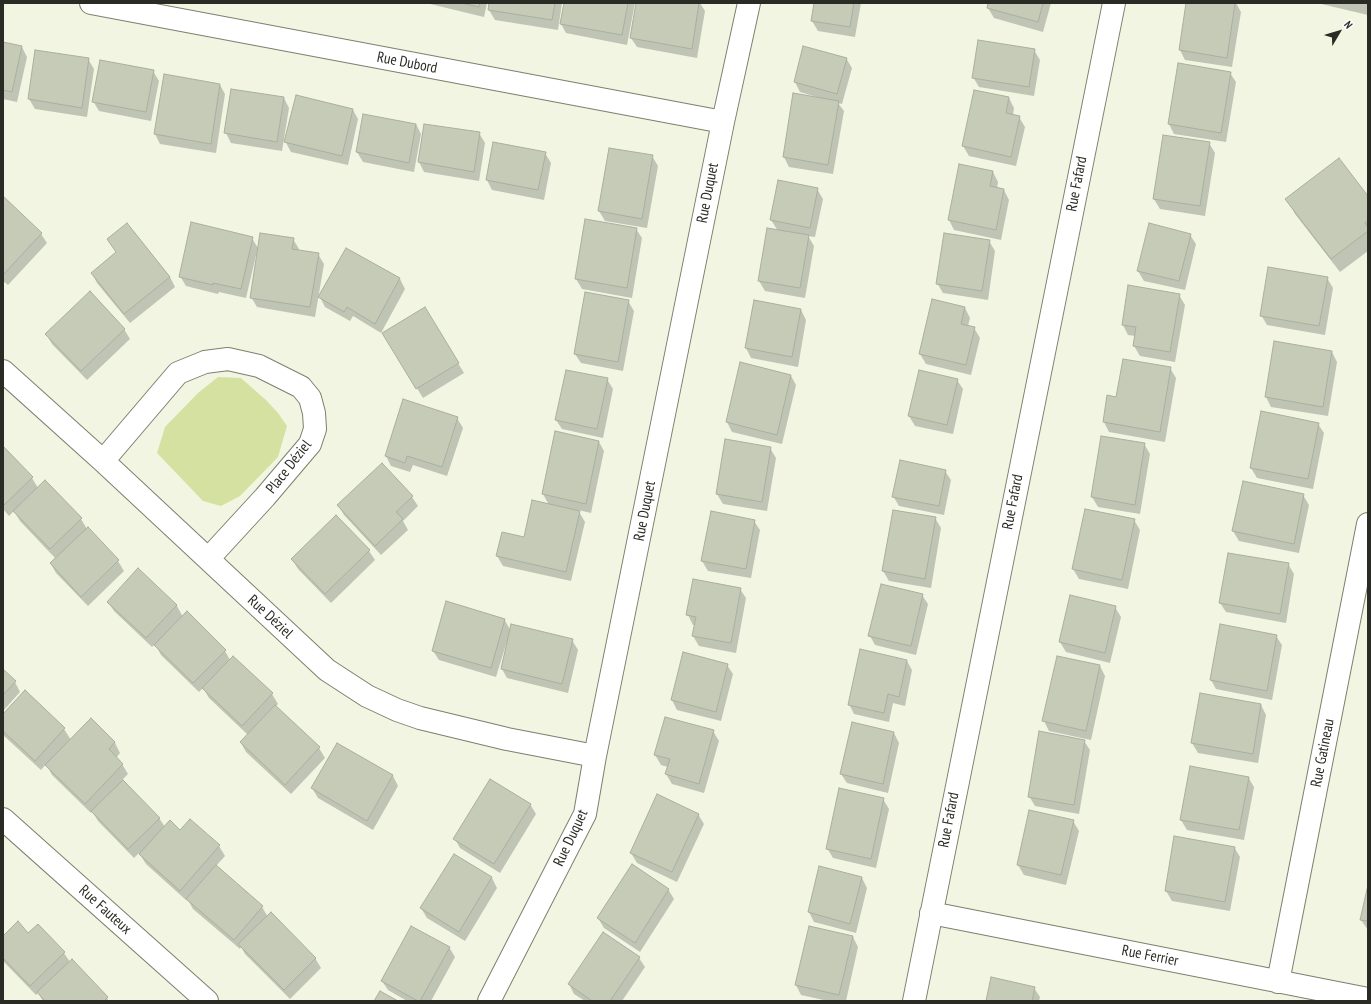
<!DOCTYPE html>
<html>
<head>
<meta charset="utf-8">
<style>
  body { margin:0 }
  #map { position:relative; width:1371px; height:1004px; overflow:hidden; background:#f1f5e2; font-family:"PT Sans Narrow",sans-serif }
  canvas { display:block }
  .frame { position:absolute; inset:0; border:4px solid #2a2b24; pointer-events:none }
  .north { position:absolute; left:1319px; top:12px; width:40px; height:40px; -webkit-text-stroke:3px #fff; paint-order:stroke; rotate:52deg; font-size:11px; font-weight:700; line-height:16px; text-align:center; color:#2a2b24 }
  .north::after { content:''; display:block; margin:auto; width:14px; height:18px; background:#2a2b24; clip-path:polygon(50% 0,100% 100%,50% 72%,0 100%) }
</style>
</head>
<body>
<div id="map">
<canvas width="1371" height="1004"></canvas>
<div class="frame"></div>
<div class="north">N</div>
</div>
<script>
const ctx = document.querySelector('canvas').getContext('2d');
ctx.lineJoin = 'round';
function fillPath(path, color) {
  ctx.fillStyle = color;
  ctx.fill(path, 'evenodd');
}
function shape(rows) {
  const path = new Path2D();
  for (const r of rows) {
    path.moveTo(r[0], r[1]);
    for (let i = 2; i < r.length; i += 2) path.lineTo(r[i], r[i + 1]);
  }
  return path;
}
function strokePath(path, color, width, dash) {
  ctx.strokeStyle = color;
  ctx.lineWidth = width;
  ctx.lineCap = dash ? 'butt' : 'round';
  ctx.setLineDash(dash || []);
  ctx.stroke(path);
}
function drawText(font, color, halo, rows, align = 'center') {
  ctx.font = font + ' "PT Sans Narrow",sans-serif';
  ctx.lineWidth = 4;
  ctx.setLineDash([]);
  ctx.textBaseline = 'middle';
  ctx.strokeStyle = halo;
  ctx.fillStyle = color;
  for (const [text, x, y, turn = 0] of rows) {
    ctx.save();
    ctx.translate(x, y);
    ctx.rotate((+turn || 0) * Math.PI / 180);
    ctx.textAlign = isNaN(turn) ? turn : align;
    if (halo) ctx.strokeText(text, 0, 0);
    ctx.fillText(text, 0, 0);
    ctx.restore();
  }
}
fillPath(shape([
  [218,377,241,378,267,401,278,413,287,426,278,457,240,496,221,506,203,501,157,453,165,427,198,393]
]), '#d4e1a1');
fillPath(shape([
  [426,3,487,3,484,17],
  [490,3,562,3,558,30,495,20,489,10],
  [565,3,635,3,627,45,566,33,561,24],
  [637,3,700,3,705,11,697,58,637,47,631,38],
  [815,3,861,3,855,37,818,31,812,21],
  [989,3,1051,3,1043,32,994,18,988,8],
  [1187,3,1236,3,1241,12,1232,67,1185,60,1180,50],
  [1317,3,1368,3,1368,15],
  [3,43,22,47,27,57,17,102,3,99],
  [804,47,846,58,852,68,842,104,838,103,844,111,833,174,789,167,784,157,817,97,800,92,795,82],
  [1034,50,1040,60,1034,96,979,87,973,77],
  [36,51,88,59,94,69,87,117,35,109,29,99],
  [153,71,159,81,151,121,99,111,93,101],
  [1230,73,1236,82,1226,142,1174,134,1169,124],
  [220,85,225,94,216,153,160,144,155,134],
  [284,98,289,108,282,151,231,143,226,133],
  [1009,98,1014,108,1013,115,1019,117,1025,127,1016,166,969,156,963,146],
  [353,110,358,119,348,165,291,152,285,141],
  [416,124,421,134,414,172,363,162,357,152],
  [479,133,485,143,479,181,424,172,419,162],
  [1209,143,1215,153,1205,216,1160,209,1154,199],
  [610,149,652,156,658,166,647,228,605,221,599,211],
  [545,153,551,163,544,200,492,190,487,180],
  [993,172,998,182,997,188,1004,190,1009,200,1001,240,954,230,949,220],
  [817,189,823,199,815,237,808,236,814,246,805,298,765,291,759,281,778,231,771,220],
  [3,198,41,234,47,243,8,285,3,281],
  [1368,198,1368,251,1340,272,1295,214,1287,199],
  [586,220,636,229,642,238,632,298,582,289,576,279],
  [127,224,170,277,175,287,130,323,97,283,92,273,117,253,108,240],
  [1190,235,1196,244,1185,290,1144,281,1138,271],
  [252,238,259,250,293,239,299,249,298,251,318,254,324,264,315,317,257,307,251,297,259,251,257,251,246,298,219,292,218,294,186,286,180,276],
  [989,241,995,251,988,300,943,293,937,283],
  [347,249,400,279,405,289,381,333,353,316,350,321,325,307,320,297],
  [1327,278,1333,288,1325,335,1267,325,1261,315],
  [1179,295,1185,305,1175,362,1140,356,1134,346,1136,336,1128,335,1123,325],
  [628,301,634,311,623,371,581,363,575,354],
  [755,302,801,310,806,320,798,367,751,358,746,348],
  [965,308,970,318,968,326,974,328,980,338,971,375,926,364,920,354],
  [124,329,130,339,87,380,52,344,46,334],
  [389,343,458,363,464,373,423,398],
  [1332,352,1337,362,1328,416,1271,407,1266,397],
  [1170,368,1176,378,1165,442,1109,432,1104,422,1108,396,1117,398],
  [791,376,796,385,782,444,732,432,727,422],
  [607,379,613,389,603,438,562,429,556,420],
  [957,380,963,389,953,434,915,426,909,416],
  [1261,413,1318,424,1324,433,1313,489,1257,478,1251,468],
  [457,418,463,428,447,476,413,465,410,472,391,466,386,456],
  [726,440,770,448,776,458,767,511,723,504,717,494],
  [599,442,604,451,591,513,578,510,585,522,571,581,503,566,497,556,525,538,549,505,543,494],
  [1144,444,1150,454,1140,514,1098,507,1092,497],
  [3,448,32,478,38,488,45,482,81,519,87,529,88,529,118,561,124,571,88,606,56,573,51,564,56,559,20,521,14,511,9,516,3,509],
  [382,465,412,497,418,506,403,521,408,530,381,555,344,515,338,505],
  [945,471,951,480,944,515,899,506,893,496],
  [1303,495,1309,505,1299,553,1239,541,1233,531],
  [1086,510,1134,520,1140,530,1128,589,1079,579,1073,569],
  [935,518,941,528,931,588,889,581,883,571],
  [754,521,760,530,751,578,708,571,702,561],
  [369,551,375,560,331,603,298,569,292,559],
  [1288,564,1294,574,1286,623,1226,612,1220,603],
  [138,570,177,606,183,617,225,651,230,660,233,657,272,694,278,704,276,706,319,748,325,758,291,794,246,752,241,743,248,735,209,698,203,688,199,692,161,655,155,644,152,647,114,611,108,602],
  [740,589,746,598,736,653,699,646,693,636,695,625,693,625,688,615],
  [922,595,928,604,916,655,875,645,870,636],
  [1071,596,1115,607,1121,617,1110,663,1066,652,1060,642],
  [504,619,511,631,572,640,578,650,568,693,507,678,502,669,508,641,507,641,496,677,439,660,433,651],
  [1276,636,1282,645,1272,700,1216,689,1211,680],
  [907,661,912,670,905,706,893,703,889,722,854,714,849,704],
  [727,665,733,674,721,721,677,710,672,700],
  [1100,666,1105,676,1091,740,1049,731,1044,721],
  [3,671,15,682,20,692,3,711],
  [26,692,64,729,71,740,91,720,115,743,120,753,116,758,122,764,128,774,122,780,159,818,165,827,181,831,190,821,219,846,225,856,216,866,262,907,268,917,315,958,321,968,290,999,245,954,241,947,240,949,193,909,187,898,186,900,146,864,139,853,134,858,98,821,92,811,91,813,52,775,46,764,41,770,3,735,3,716],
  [1261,705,1266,715,1258,763,1198,753,1192,743],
  [713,731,719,741,704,793,672,784,666,774,668,767,661,765,655,755],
  [894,733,899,743,888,793,847,783,841,774],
  [1084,741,1090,750,1079,814,1035,806,1029,796],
  [337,744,393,776,398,786,373,830,318,798,312,788],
  [1248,777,1254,787,1244,840,1187,830,1181,820],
  [883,799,889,809,876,868,833,858,827,848],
  [530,804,536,814,500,873,460,848,455,839],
  [698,814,704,824,677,882,637,863,631,853],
  [1073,821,1079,831,1066,885,1024,875,1018,865],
  [1175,837,1234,847,1240,857,1230,911,1172,901,1166,891],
  [454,855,492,878,497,888,465,941,427,918,421,908],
  [862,878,867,888,856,933,814,922,809,912],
  [668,889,674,899,640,952,604,928,598,918],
  [1368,890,1368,930,1361,920],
  [38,925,64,953,70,962,107,998,109,1001,43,1001,38,993,36,995,3,961,3,937,28,934],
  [853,937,858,947,846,1001,828,1001,801,995,796,985],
  [449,947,455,957,431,1001,407,1001,388,990,382,981],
  [639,958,645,967,622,1001,585,1001,574,994,569,984],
  [1034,988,1040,997,1039,1001,987,1001]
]), '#0003');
const building = shape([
  [461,3,480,3,479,7,461,3],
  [489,3,555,3,552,20,488,10,489,3],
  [564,3,628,3,622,35,560,24,564,3],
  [636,3,699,3,692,49,630,38,636,3],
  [814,3,854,3,850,27,811,21,814,3],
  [988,3,1043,3,1038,22,987,8,988,3],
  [1186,3,1235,3,1227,58,1179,50,1186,3],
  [978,40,1035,49,1029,87,972,78,978,40],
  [3,42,22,46,12,92,3,90,3,42],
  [803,46,847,58,837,94,794,82,803,46],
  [35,50,89,58,82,108,28,99,35,50],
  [100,60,154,70,146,112,92,102,100,60],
  [1178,63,1231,72,1221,133,1168,124,1178,63],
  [164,74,220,84,211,144,154,134,164,74],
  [231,89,284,97,277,142,224,133,231,89],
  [974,90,1009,97,1006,113,1020,116,1011,157,962,146,974,90],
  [793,93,839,101,828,165,783,157,793,93],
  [296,95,353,109,342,156,284,142,296,95],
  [363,114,416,124,409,163,356,152,363,114],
  [424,124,480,132,474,172,418,162,424,124],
  [1163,135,1210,142,1200,206,1153,199,1163,135],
  [493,142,546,152,538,190,486,180,493,142],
  [609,148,653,155,642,219,598,211,609,148],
  [1339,158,1368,196,1368,221,1365,223,1368,227,1368,231,1331,259,1285,199,1339,158],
  [959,164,993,171,990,186,1004,189,996,230,948,220,959,164],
  [778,180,818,188,810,228,770,220,778,180],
  [3,196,42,233,3,275,3,196],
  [585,219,637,228,627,288,575,279,585,219],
  [191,222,253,237,241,289,213,283,213,285,179,277,191,222],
  [127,223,170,277,124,314,91,273,116,252,107,239,127,223],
  [1149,223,1191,234,1179,281,1137,271,1149,223],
  [767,228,809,235,800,288,758,281,767,228],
  [260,233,294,238,292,249,319,253,310,307,250,298,260,233],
  [944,233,990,240,982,291,936,284,944,233],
  [346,248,400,278,375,324,347,307,344,312,318,297,346,248],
  [1268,267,1328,277,1319,326,1260,316,1268,267],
  [1128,285,1180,294,1170,352,1133,346,1136,327,1122,325,1128,285],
  [90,291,125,329,81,371,45,334,90,291],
  [585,292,629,300,618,362,574,354,585,292],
  [932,299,965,307,961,324,975,327,966,365,919,354,932,299],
  [754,300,801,309,792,357,745,348,754,300],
  [425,307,459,363,416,389,382,333,425,307],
  [1274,341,1332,351,1323,407,1265,397,1274,341],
  [1123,359,1171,367,1160,432,1103,422,1107,395,1116,397,1123,359],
  [740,362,791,375,777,435,726,422,740,362],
  [566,370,608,378,597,429,555,420,566,370],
  [919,370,958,379,947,425,908,416,919,370],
  [403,399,458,417,442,467,407,456,405,463,385,456,403,399],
  [1261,411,1319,423,1308,479,1250,468,1261,411],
  [555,431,599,441,586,504,542,494,555,431],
  [1101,436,1145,443,1135,505,1091,497,1101,436],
  [725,439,771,447,762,502,716,494,725,439],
  [3,446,33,477,3,506,3,446],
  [900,460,946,470,939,506,892,497,900,460],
  [382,463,413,496,396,512,403,519,375,546,337,505,382,463],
  [45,480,82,518,50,549,13,511,45,480],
  [1243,481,1304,494,1294,544,1232,531,1243,481],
  [532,500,580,511,566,572,496,556,502,532,524,537,532,500],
  [1085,509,1135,519,1122,580,1072,569,1085,509],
  [893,510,936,517,925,579,882,571,893,510],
  [711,511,755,520,746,569,701,561,711,511],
  [336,515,370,550,325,594,291,559,336,515],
  [88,527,119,560,81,597,50,563,88,527],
  [1228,553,1289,563,1280,614,1219,603,1228,553],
  [138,568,177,605,146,638,107,602,138,568],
  [693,579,741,588,731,643,692,636,696,617,686,615,693,579],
  [881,584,923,594,911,646,868,636,881,584],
  [1070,595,1116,606,1105,653,1059,642,1070,595],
  [446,601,505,619,491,668,432,651,446,601],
  [187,611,226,650,193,683,154,645,187,611],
  [511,624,573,639,562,684,501,669,511,624],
  [1220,624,1277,635,1267,691,1210,680,1220,624],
  [860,649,907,660,899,697,888,694,884,713,848,705,860,649],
  [683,652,728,664,716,712,671,700,683,652],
  [233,656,273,693,242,726,202,688,233,656],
  [1057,656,1100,665,1086,731,1042,721,1057,656],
  [3,669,16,681,3,695,3,669],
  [25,690,65,728,35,761,3,731,3,714,25,690],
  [1200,693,1261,704,1253,754,1191,743,1200,693],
  [275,705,320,747,285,785,240,742,275,705],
  [665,717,714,730,699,784,665,774,670,759,654,755,665,717],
  [91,718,115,742,109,749,123,764,85,804,45,765,91,718],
  [852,722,894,732,883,784,840,774,852,722],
  [1039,731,1085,740,1074,805,1028,797,1039,731],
  [337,743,393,775,367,821,311,788,337,743],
  [1190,766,1249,777,1239,830,1180,820,1190,766],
  [490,779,531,804,494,864,453,839,490,779],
  [123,780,160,818,128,849,91,811,123,780],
  [839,788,884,798,871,859,826,849,839,788],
  [657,794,699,814,672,872,630,853,657,794],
  [1029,810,1074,820,1061,875,1017,865,1029,810],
  [190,819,220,845,180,891,139,854,170,820,180,830,190,819],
  [1174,836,1235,847,1225,902,1165,891,1174,836],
  [454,854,492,877,459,932,420,908,454,854],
  [632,864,669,889,635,943,597,918,632,864],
  [216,865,263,906,234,940,186,899,216,865],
  [819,866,862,877,850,924,808,912,819,866],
  [1368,885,1368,921,1360,920,1368,885],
  [271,912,316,958,284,990,238,944,271,912],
  [18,921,28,933,38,924,65,952,30,986,3,958,3,936,18,921],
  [411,926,450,947,420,1001,418,1001,381,981,411,926],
  [809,926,853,936,839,995,795,985,809,926],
  [603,932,640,957,610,1001,592,1001,568,984,603,932],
  [72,959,108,997,104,1001,45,1001,37,992,72,959],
  [991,977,1035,987,1032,1001,986,1001,991,977],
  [380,991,398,1001,374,1001,380,991]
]);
fillPath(building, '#c6cbb8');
strokePath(building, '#aaae9c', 1);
const street = shape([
  [91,3,723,122],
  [3,371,103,461,327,670,367,696,397,710,420,718,507,739,595,756],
  [103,461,178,373,205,362,228,359,259,366,301,387,310,398,314,413,315,429,310,444,265,497,208,559],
  [3,819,207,1001],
  [931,913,1368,999],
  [1278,982,1368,524],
  [489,1001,585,814,595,756,723,122,749,3],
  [914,1001,1114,3]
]);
strokePath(street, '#7c806e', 24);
strokePath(street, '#fff', 22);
drawText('15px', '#2a2b24', '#fff', [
  ["Rue Dubord",407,63,11],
  ["Rue Fafard",1077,184,-79],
  ["Rue Duquet",708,193,-79],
  ["Place Déziel",289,467,-52],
  ["Rue Fafard",1013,502,-79],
  ["Rue Duquet",645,511,-79],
  ["Rue Déziel",270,617,43],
  ["Rue Gatineau",1323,753,-79],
  ["Rue Fafard",949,820,-79],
  ["Rue Duquet",571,838,-65],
  ["Rue Fauteux",105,910,42],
  ["Rue Ferrier",1150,956,11]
]);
</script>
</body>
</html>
